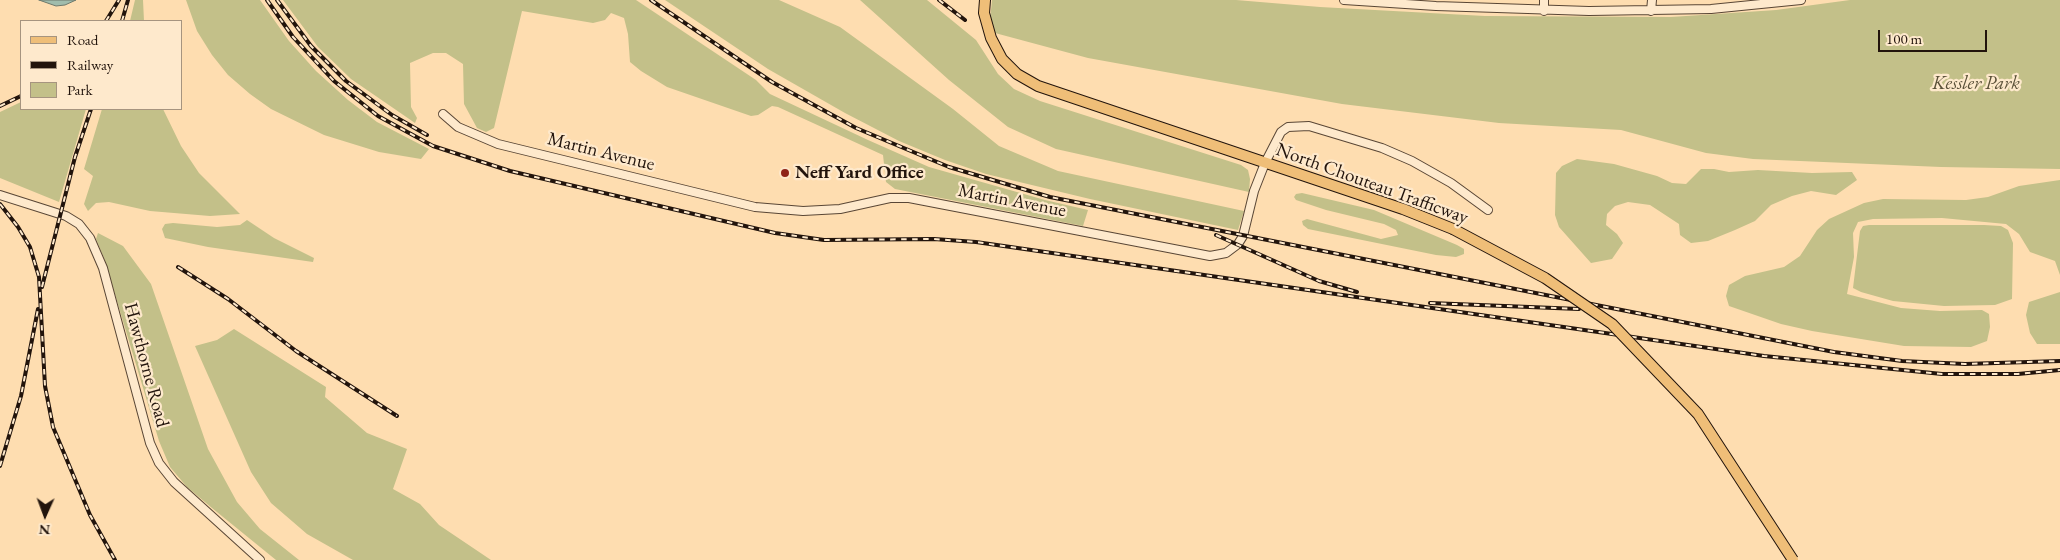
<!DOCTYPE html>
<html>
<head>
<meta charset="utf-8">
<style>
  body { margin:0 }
  #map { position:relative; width:2060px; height:560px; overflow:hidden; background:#feddb0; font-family:"EB Garamond",serif }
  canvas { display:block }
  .legend { position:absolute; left:20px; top:20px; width:162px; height:90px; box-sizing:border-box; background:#fee9cc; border:1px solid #a6947f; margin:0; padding:6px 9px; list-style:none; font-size:15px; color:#22140c }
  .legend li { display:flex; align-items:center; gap:10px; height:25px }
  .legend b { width:25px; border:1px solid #a6947f }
  .north { position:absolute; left:20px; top:490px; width:50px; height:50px; -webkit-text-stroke:4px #fee9cc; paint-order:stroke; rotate:182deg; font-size:14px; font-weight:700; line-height:20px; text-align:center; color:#22140c }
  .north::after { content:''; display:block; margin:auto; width:18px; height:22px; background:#22140c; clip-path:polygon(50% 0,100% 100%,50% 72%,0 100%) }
  .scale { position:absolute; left:1878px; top:30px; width:109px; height:22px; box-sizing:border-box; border:2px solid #22140c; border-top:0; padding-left:6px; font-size:15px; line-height:18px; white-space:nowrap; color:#22140c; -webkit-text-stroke:4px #fee9cc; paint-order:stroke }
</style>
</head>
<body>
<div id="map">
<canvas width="2060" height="560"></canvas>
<ul class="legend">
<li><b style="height:6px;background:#efbe78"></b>Road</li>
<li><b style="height:6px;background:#22140c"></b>Railway</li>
<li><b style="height:14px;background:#c3c089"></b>Park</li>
</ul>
<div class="north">N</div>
<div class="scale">100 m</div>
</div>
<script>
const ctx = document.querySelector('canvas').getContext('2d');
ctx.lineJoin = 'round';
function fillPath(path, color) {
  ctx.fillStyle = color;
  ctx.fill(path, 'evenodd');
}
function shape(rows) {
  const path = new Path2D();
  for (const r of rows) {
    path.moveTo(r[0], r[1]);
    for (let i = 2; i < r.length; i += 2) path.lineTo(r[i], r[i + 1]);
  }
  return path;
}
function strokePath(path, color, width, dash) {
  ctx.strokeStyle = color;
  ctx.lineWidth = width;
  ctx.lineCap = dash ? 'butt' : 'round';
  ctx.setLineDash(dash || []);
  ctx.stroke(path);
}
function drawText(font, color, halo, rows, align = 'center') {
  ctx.font = font + ' "EB Garamond",serif';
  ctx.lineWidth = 4.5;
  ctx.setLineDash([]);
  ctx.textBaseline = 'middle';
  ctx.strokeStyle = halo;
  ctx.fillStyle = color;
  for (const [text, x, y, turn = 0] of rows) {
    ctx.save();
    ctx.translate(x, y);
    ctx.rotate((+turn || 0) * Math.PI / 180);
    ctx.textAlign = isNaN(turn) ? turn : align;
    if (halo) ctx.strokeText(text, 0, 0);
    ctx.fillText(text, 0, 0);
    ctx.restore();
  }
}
fillPath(shape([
  [135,0,143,0,144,21,130,21],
  [186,0,260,0,289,41,316,71,348,100,377,122,429,149,421,159,379,152,324,135,271,109,250,94,228,75,212,55,197,31],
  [283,0,636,0,756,80,770,94,868,140,929,167,1045,200,1088,210,1083,226,895,189,886,182,883,155,778,107,772,106,758,115,751,116,667,87,641,71,630,62,628,34,624,18,611,13,605,20,593,23,522,11,494,128,486,132,477,128,464,104,463,64,446,53,433,53,410,63,411,107,417,118,415,123,351,79,318,47],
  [665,0,779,0,840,27,953,109,999,146,1058,171,1244,211,1238,230,1090,199,986,174,945,160,899,141,845,113,768,69],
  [860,0,927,0,976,40,998,74,1014,89,1040,101,1241,165,1248,170,1250,179,1249,192,1056,149,1008,127,949,80],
  [992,0,1236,0,1320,7,1485,16,1671,17,1776,10,1850,0,2060,0,2060,169,1941,167,1753,159,1706,153,1621,130,1499,123,1342,104,1088,58,995,33,990,20],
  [21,102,21,109,86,109,59,202,0,178,0,112],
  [102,109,163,109,181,146,199,173,240,214,210,216,150,211,109,202,96,203,88,211,84,204,93,176,84,169],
  [1577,159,1614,164,1657,176,1672,183,1686,184,1701,169,1714,169,1729,172,1758,170,1812,173,1852,172,1857,180,1836,195,1811,191,1792,196,1771,205,1755,221,1735,230,1708,241,1691,243,1680,235,1679,224,1650,205,1628,202,1615,206,1607,214,1606,225,1617,234,1623,243,1612,259,1591,263,1559,227,1555,215,1556,173,1562,166],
  [2060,180,2060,275,2055,261,2030,252,2019,234,2006,224,1942,218,1873,219,1858,222,1853,233,1854,257,1847,294,1901,308,1940,311,1982,310,1989,314,1990,327,1987,341,1971,347,1904,346,1812,331,1781,324,1729,306,1726,296,1729,285,1745,276,1784,267,1800,256,1817,230,1829,219,1864,203,1883,199,1966,200,1988,197,2019,186],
  [1302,193,1374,210,1457,245,1464,249,1464,254,1456,257,1436,255,1308,229,1303,225,1302,221,1307,219,1381,239,1398,235,1396,230,1384,224,1326,210,1296,200,1294,197,1296,194],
  [247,220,274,238,314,258,313,262,208,247,165,238,162,229,165,224,173,223,217,227,240,225],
  [1869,225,1984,225,2001,226,2008,230,2013,243,2012,299,1995,305,1944,306,1893,301,1861,292,1853,288,1860,231,1863,226],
  [98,233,123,246,151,284,208,449,237,502,260,529,299,560,276,560,212,508,187,487,170,467,159,441,104,258,96,239],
  [2060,292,2060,344,2037,344,2030,333,2026,315,2029,302],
  [234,329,326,387,325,397,367,433,407,449,393,489,420,504,439,525,491,560,353,560,307,534,271,503,251,472,195,346,217,340]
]), '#c3c089');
const water = shape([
  [39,0,76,0,65,5,56,6,39,0]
]);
fillPath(water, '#a0bcac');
strokePath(water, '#6e796c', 1);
const minor = shape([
  [1344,0,1436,6,1589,11,1711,9,1801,0],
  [1544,11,1544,0],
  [1651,11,1652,0],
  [443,114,458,127,498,144,755,207,803,211,840,209,890,198,909,198,1210,256,1226,253,1238,244,1243,236,1254,191,1265,163,1281,132,1288,127,1309,126,1382,148,1412,161,1451,183,1488,210],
  [0,195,66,216,79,224,90,238,103,268,150,443,159,463,174,482,260,560]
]);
const major = shape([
  [985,0,984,13,991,38,1002,59,1017,74,1038,86,1403,209,1453,229]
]);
strokePath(minor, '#594635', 10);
strokePath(major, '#22140c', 12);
strokePath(minor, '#fee9cc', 8);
strokePath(major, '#efbe78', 10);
const rail = shape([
  [267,0,293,37,334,81,378,116,433,146,510,171,775,233,824,240,934,239,976,242,1764,356,1942,374,2018,374,2060,370],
  [277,0,311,46,346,81,392,115,427,135],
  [651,0,772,82,856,128,949,167,1050,197,1834,352,1902,361,1965,364,2060,361],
  [939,0,965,20],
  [106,21,119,0],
  [122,21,128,0],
  [0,106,21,96],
  [0,204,18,227,30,247,39,277,45,386,53,427,90,515,115,560],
  [1216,235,1319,281,1357,292],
  [178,267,228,299,296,351,397,416],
  [42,287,75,157,91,109],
  [1430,303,1579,309],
  [0,466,21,396,38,309]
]);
strokePath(rail, '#22140c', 4);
strokePath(rail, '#fee9cc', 2, [5.5]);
const majorBridge = shape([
  [1453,229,1545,278,1612,324,1698,414,1793,560]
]);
strokePath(majorBridge, '#22140c', 12, []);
strokePath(majorBridge, '#efbe78', 10);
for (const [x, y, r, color] of [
  [785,173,5,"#8f2418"]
]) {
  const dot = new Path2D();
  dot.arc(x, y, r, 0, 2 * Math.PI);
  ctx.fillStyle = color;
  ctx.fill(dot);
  strokePath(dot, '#fee9cc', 2);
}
drawText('italic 19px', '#5a5038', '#fee9cc', [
  ["Kessler Park",1976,84]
]);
drawText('19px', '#22140c', '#fee9cc', [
  ["Martin Avenue",601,152,14],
  ["North Chouteau Trafficway",1372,184,20],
  ["Martin Avenue",1012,201,11],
  ["Hawthorne Road",146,365,75]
]);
drawText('bold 19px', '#22140c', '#fee9cc', [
  ["Neff Yard Office",795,173]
], 'left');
</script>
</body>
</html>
